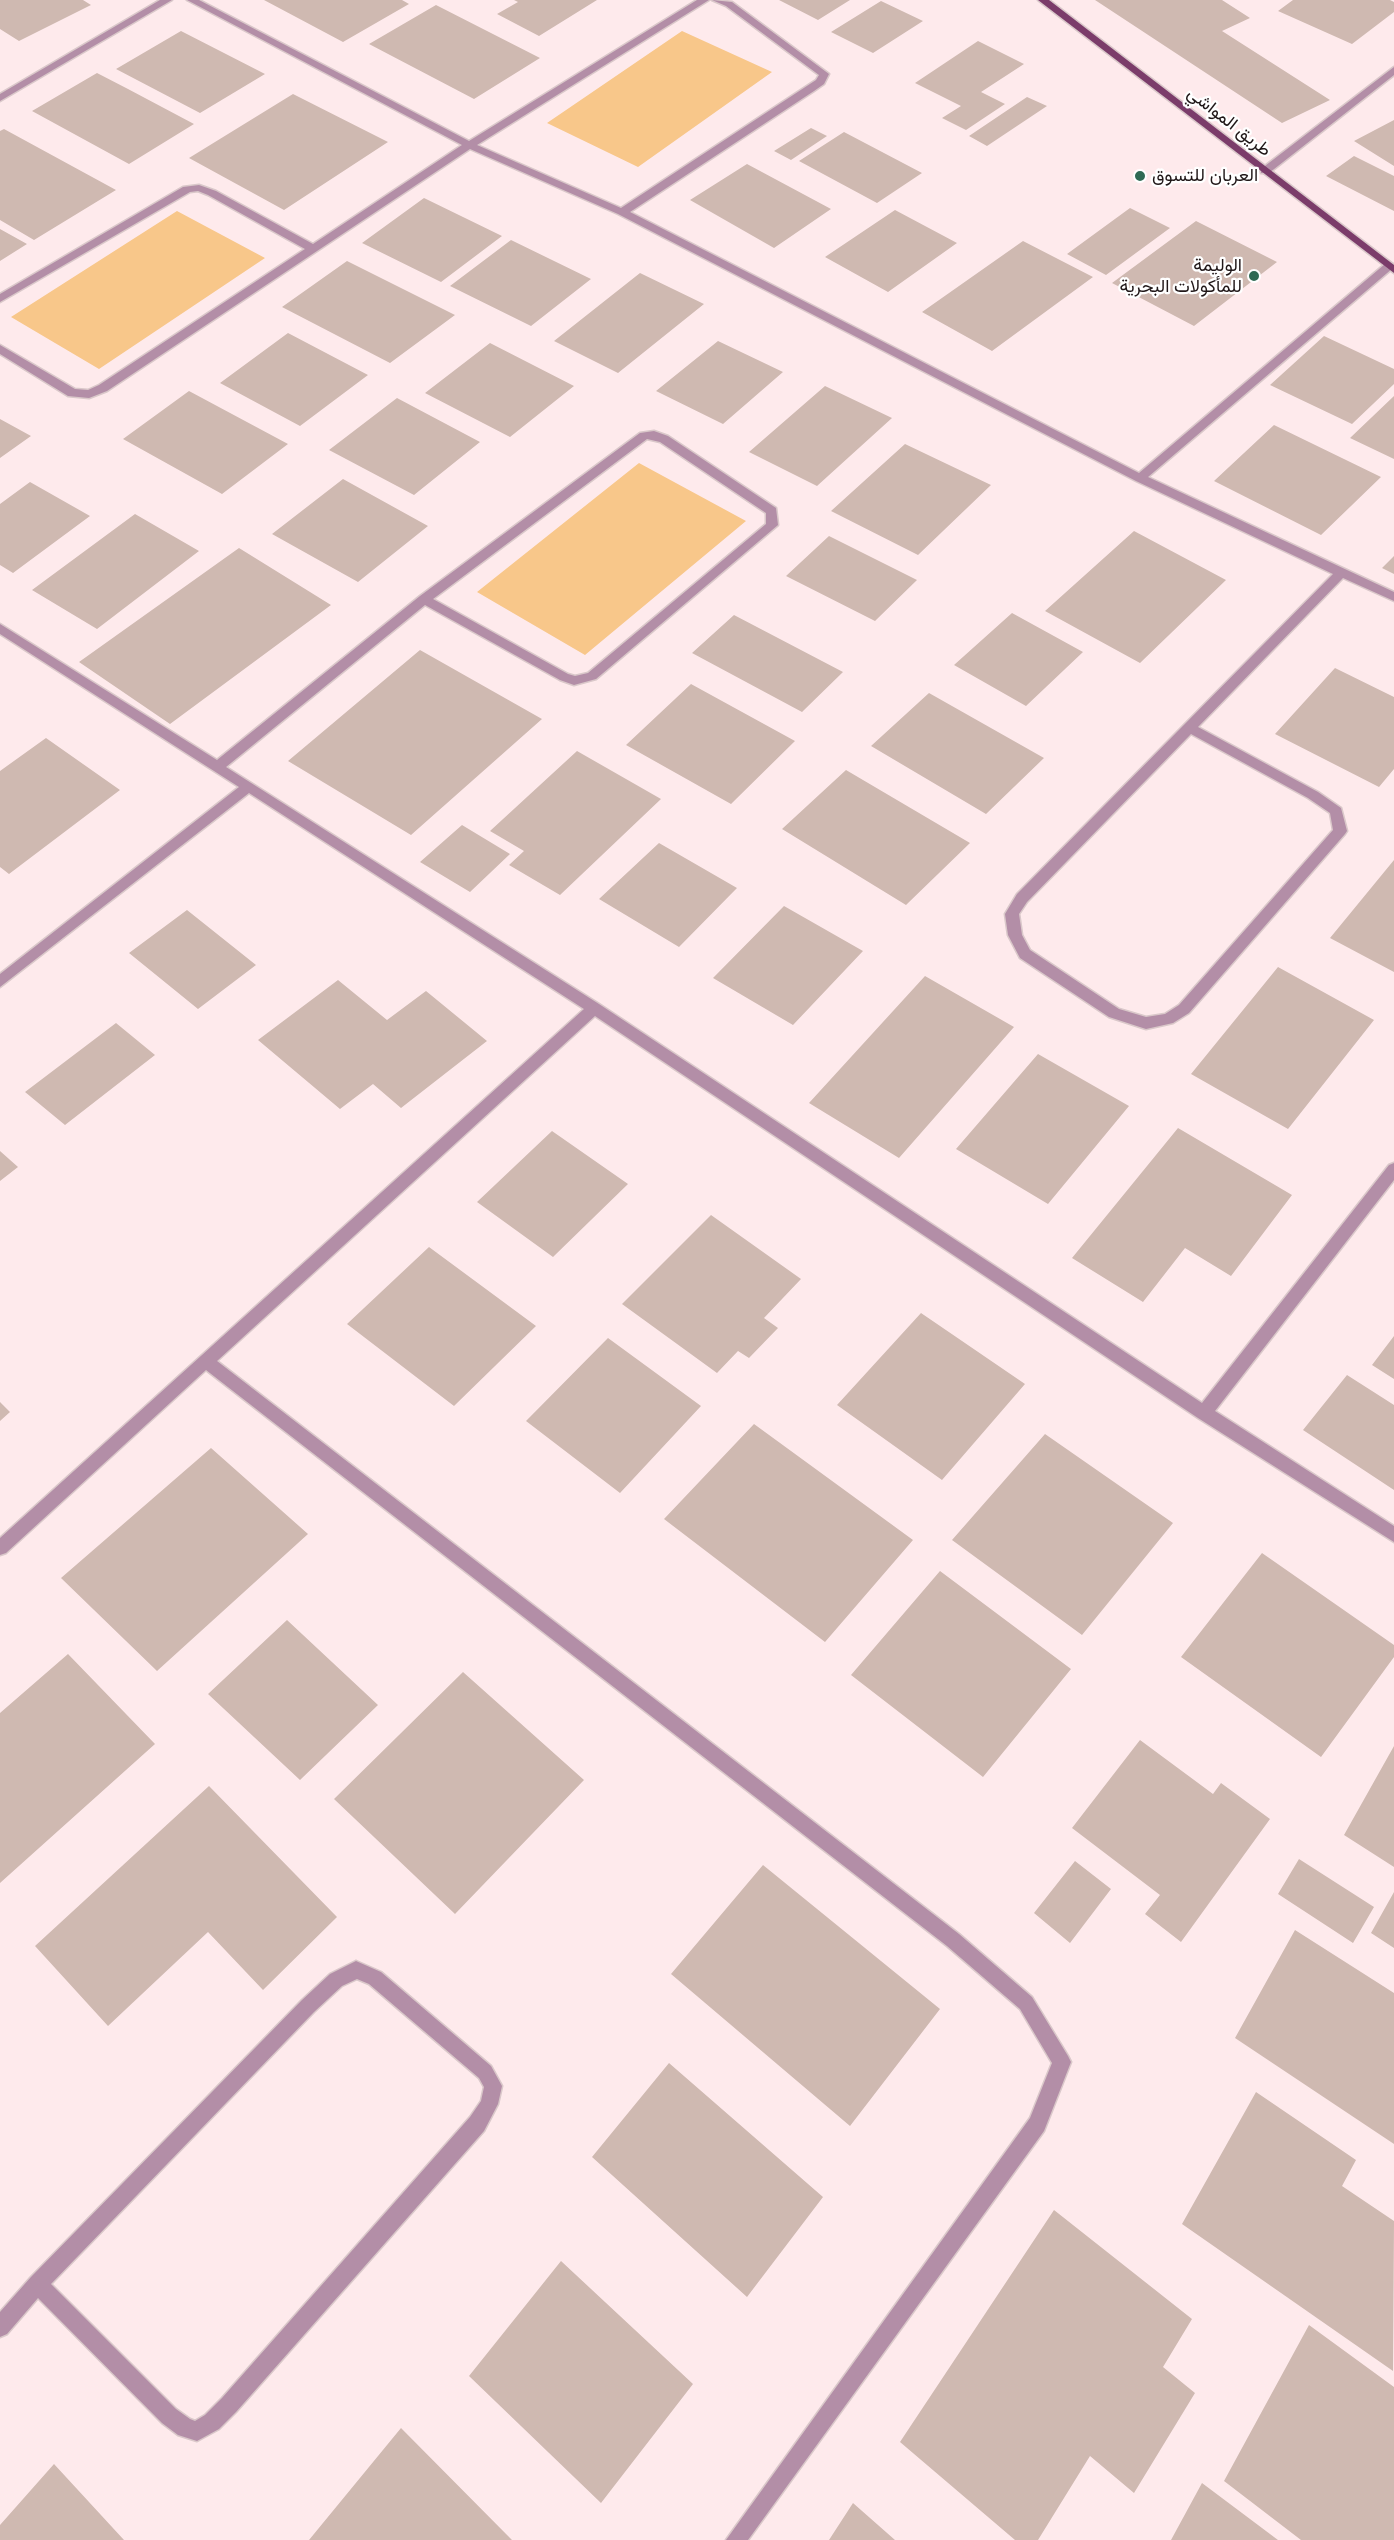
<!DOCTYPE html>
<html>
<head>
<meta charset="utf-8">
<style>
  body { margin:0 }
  canvas { display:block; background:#feeaec }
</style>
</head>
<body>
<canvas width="1394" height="2540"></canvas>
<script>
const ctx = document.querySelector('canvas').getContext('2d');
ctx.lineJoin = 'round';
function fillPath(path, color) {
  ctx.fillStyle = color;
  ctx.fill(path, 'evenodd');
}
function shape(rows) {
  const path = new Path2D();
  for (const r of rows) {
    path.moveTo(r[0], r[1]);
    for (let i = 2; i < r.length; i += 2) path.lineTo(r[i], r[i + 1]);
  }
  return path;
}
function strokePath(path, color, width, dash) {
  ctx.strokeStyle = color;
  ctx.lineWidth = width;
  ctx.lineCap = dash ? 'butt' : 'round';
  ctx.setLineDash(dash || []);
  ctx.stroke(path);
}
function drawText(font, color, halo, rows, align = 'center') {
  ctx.font = font + ' "Fira Sans",Vazirmatn,sans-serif';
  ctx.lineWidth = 4.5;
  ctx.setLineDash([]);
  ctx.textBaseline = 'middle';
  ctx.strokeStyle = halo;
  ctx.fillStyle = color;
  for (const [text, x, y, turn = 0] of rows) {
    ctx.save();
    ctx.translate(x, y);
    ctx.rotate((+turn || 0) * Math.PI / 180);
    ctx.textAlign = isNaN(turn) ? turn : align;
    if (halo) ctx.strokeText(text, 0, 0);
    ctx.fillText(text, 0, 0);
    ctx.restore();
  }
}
fillPath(shape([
  [682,31,772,72,638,167,547,123],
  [177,211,265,258,99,369,11,317],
  [639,463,746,521,585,655,477,592]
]), '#f8c78a');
fillPath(shape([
  [0,0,83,0,91,5,19,41,0,29],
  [264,0,402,0,409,4,343,42],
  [514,0,597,0,539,36,497,14,518,2],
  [779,0,850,0,818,20],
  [1095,0,1222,0,1250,18,1222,31,1330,100,1282,123],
  [1293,0,1390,0,1394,2,1394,12,1352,44,1278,11],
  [881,1,923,21,873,53,831,32],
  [436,5,540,58,474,99,369,44],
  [181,31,265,74,200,113,116,69],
  [978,41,1024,64,981,92,1005,104,966,130,942,118,961,106,915,83],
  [97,73,128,89,194,124,129,164,32,111],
  [293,94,388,142,284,210,189,158],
  [1027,97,1047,106,987,146,969,136],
  [1394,120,1394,166,1354,141],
  [811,128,827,136,791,160,774,151],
  [4,129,116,190,34,240,0,220,0,131],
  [844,132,922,173,877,203,799,161],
  [1354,156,1394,176,1394,211,1326,176],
  [747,164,831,209,774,248,690,200],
  [424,198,502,236,441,282,362,243],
  [1130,208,1170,228,1106,275,1067,254],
  [895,210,957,243,888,292,825,257],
  [1196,221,1277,262,1194,326,1112,283],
  [0,229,27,244,0,261],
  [511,240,591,279,531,326,450,286],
  [1023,241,1093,277,992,351,922,312],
  [347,261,455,315,390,363,282,307],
  [640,273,704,304,618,373,554,341],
  [288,333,368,375,300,426,220,383],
  [1324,336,1394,369,1394,384,1352,424,1270,385],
  [718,341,783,372,723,424,656,391],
  [490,343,574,386,510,437,425,393],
  [825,386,892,418,817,486,749,452],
  [189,391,288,444,222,494,123,439],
  [1394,396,1394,459,1350,438],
  [397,398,480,442,414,495,329,450],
  [0,419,31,436,0,458],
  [1274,425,1381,477,1321,535,1214,481],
  [905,444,991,485,918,555,831,511],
  [343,479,428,526,358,582,272,534],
  [30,482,90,516,13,573,0,565,0,504],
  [135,514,199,551,97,629,32,590],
  [1134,531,1226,580,1140,663,1045,611],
  [829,536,917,580,875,621,786,576],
  [239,548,331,605,170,724,79,662],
  [1394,556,1394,574,1382,568],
  [1012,613,1083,652,1026,706,954,665],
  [734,615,843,672,802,712,692,653],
  [420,650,542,719,411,835,288,761],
  [1335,668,1394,697,1394,769,1379,787,1275,734],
  [691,684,795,741,731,804,626,745],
  [929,693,1044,758,986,814,871,746],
  [46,738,120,790,9,874,0,867,0,771],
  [577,751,661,799,560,895,509,865,524,851,490,831],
  [846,770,970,843,906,905,782,829],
  [462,825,510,854,470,892,420,862],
  [659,843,737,888,679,947,599,899],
  [1394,860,1394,972,1330,938],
  [784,906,863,951,793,1025,713,978],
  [187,910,256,965,198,1009,129,953],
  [1278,967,1374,1020,1288,1129,1191,1074],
  [925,976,1014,1027,899,1158,809,1103],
  [338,980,387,1020,426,991,487,1041,401,1108,373,1084,340,1109,258,1040],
  [116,1023,155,1055,65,1125,25,1092],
  [1038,1054,1129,1106,1048,1204,956,1149],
  [1178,1128,1292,1195,1231,1276,1185,1248,1143,1302,1072,1258],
  [552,1131,628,1184,553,1257,477,1202],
  [0,1151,18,1167,0,1181],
  [711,1215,801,1279,764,1318,778,1328,749,1358,738,1351,717,1373,622,1304],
  [429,1247,536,1326,454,1406,347,1324],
  [921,1313,1025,1384,942,1480,837,1405],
  [1394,1336,1394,1379,1372,1365],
  [608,1338,701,1406,620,1493,526,1421],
  [1347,1375,1394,1405,1394,1490,1303,1430],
  [0,1402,10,1412,0,1421],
  [754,1424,913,1540,825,1642,664,1519],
  [1045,1434,1173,1523,1082,1635,952,1540],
  [211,1448,308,1534,157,1671,61,1578],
  [1262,1553,1394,1645,1394,1657,1321,1757,1181,1657],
  [940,1571,1071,1669,983,1777,851,1675],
  [287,1620,378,1705,300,1780,208,1694],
  [68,1654,155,1744,0,1883,0,1713],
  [463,1672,584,1780,455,1914,334,1799],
  [1140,1740,1213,1794,1221,1783,1270,1819,1181,1942,1145,1914,1160,1895,1072,1828],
  [1394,1746,1394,1867,1344,1835],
  [209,1786,337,1917,263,1990,208,1932,108,2026,35,1946],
  [1299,1859,1374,1907,1353,1943,1278,1894],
  [1075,1861,1111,1889,1070,1943,1034,1913],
  [763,1865,940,2009,850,2126,671,1974],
  [1394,1892,1394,1948,1371,1933],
  [1295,1930,1394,1993,1394,2144,1235,2038],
  [669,2063,823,2197,747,2297,592,2157],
  [1256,2092,1356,2160,1342,2186,1394,2221,1393,2371,1182,2224],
  [1054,2210,1192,2319,1163,2367,1195,2393,1134,2493,1090,2456,1038,2540,1015,2540,900,2442],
  [561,2261,693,2384,601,2503,469,2376],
  [1309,2325,1394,2387,1394,2540,1301,2540,1224,2481],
  [401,2428,512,2540,309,2540],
  [54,2464,124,2540,0,2540,0,2525],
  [1202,2483,1278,2540,1171,2540],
  [853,2503,895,2540,829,2540]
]), '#cfb9b1');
const minor = shape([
  [160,0,172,0,0,101,0,94,160,0],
  [187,0,199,0,469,141,697,0,709,0,477,145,621,208,816,80,819,75,726,6,712,0,732,2,829,74,824,84,814,91,630,212,1139,473,1385,264,1393,264,1393,268,1148,477,1394,592,1394,601,1343,578,1198,727,1318,792,1341,808,1347,831,1345,834,1189,1013,1173,1023,1146,1029,1109,1017,1020,958,1008,935,1005,914,1017,894,1333,574,1136,481,618,214,470,149,107,391,89,398,68,396,0,354,0,345,75,389,88,390,99,385,305,249,208,195,198,191,190,192,0,302,0,294,183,187,199,185,216,191,313,244,462,145,187,0],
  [1191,734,1308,798,1330,813,1333,830,1179,1005,1165,1014,1146,1017,1119,1009,1030,950,1022,935,1019,914,1027,902,1191,734],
  [1394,67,1394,75,1269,173,1261,173,1261,169,1394,67],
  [654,431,668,436,776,508,778,525,596,679,574,685,560,680,425,605,226,767,599,1004,1202,1403,1389,1165,1394,1163,1394,1180,1215,1411,1394,1526,1394,1542,1198,1418,595,1016,217,1361,959,1934,1032,1997,1068,2056,1071,2062,1044,2131,748,2540,726,2540,1030,2118,1052,2063,1020,2009,947,1946,206,1370,6,1553,0,1555,0,1538,584,1009,249,793,0,987,0,974,239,787,0,634,0,624,217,760,420,596,640,433,654,431],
  [647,439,660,442,766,513,766,524,588,673,575,676,568,674,433,599,647,439],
  [356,1961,381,1972,491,2066,502,2086,498,2104,484,2131,236,2412,219,2429,197,2441,178,2435,162,2423,38,2298,7,2334,0,2337,0,2312,31,2277,302,2000,330,1974,356,1961],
  [357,1979,369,1984,479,2078,484,2087,481,2101,470,2117,222,2398,205,2415,195,2421,190,2419,176,2409,51,2284,314,2012,342,1986,357,1979]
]);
const major = shape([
  [1038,0,1049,0,1394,265,1394,273,1038,0]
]);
strokePath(minor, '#dac8ca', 3);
strokePath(major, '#dac8ca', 3);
fillPath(minor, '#b38ea7');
fillPath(major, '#7b3c6a');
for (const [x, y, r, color] of [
  [1140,176,6,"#2f6a54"],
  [1254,276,6,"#2f6a54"]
]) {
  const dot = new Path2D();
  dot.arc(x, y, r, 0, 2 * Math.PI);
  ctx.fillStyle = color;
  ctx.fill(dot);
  strokePath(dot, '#fff', 2);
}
drawText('18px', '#201718', '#fff', [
  ["طريق المواشي",1229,122,38]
]);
drawText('18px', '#201718', '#fff', [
  ["العربان للتسوق",1152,176],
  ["الوليمة",1242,266,"right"],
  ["للمأكولات البحرية",1242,287,"right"]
], 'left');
</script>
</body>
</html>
